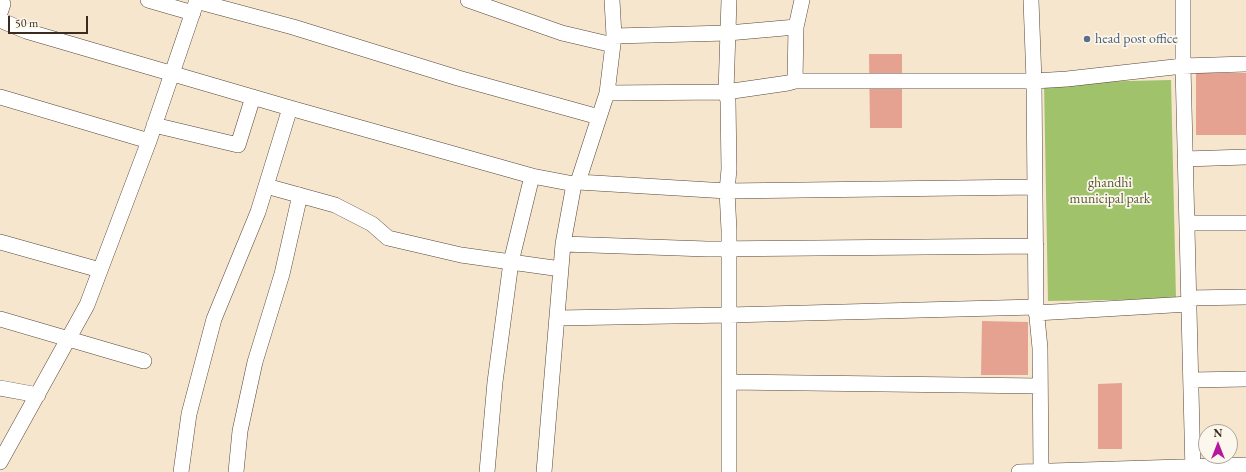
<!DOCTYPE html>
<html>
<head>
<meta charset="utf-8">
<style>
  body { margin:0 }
  #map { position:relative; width:1246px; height:472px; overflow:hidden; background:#f5e6cd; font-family:"EB Garamond",serif }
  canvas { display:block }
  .north { position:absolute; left:1198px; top:424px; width:40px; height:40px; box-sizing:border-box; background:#fbf7ec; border:1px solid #aea59a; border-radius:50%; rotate:0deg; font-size:11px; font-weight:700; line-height:16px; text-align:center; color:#3b2a1e }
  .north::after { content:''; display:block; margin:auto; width:14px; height:18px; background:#b5179e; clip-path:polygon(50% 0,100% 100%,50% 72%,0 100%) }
  .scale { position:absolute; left:8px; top:16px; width:80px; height:18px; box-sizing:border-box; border:2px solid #3b2a1e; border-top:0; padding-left:5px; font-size:12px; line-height:14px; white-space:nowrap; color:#3b2a1e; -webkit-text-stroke:3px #fbf7ec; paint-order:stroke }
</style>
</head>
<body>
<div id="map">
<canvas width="1246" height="472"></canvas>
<div class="north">N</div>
<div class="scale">50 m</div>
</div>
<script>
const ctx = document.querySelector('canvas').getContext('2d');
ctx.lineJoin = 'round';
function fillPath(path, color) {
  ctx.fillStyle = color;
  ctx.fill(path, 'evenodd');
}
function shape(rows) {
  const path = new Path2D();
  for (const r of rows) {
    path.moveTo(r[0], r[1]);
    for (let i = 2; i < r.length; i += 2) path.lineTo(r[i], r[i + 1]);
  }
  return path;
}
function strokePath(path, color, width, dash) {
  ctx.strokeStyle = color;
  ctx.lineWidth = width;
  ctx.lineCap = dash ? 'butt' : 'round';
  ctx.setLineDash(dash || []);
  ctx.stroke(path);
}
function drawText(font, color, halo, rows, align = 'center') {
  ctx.font = font + ' "EB Garamond",serif';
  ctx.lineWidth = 3.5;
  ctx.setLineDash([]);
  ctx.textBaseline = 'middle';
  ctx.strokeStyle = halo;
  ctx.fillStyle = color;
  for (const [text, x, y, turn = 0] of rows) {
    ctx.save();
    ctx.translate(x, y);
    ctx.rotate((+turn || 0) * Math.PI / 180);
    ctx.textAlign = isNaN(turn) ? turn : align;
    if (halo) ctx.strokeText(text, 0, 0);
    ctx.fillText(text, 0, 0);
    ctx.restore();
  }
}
fillPath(shape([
  [1171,80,1176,299,1048,301,1044,83]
]), '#a0c26b');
fillPath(shape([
  [869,54,902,54,902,128,870,128],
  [1196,73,1246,73,1246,135,1196,135],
  [982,321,1028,322,1028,375,981,375],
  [1122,383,1122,449,1098,449,1098,384]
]), '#e5a291');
const minor = shape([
  [148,0,193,13],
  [468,0,562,33,613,45],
  [612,0,614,36,728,33,796,27],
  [729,0,726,92,728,101,729,169,727,191,729,230,729,472],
  [1031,0,1034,81,1067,79,1183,66,1246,64],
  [1183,0,1183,66,1193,472],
  [196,1,293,27,458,78,599,117],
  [0,3,3,4,0,13],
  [0,20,26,31,290,108,532,176,574,184,578,182,727,191,1035,187],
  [795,81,796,27,802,0],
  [607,93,726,92,788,83,795,81,1034,81,1036,307,1040,348,1041,472],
  [0,97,149,141],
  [154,125,238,145,253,97],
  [1185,159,1246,157],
  [578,182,607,93,614,36],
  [266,186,335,205,372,224,388,238,461,255,561,269],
  [1187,223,1246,223],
  [0,242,100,270],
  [563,244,707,249,1036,246],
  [1189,298,1246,297],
  [1036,313,1189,304],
  [558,318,729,315,1036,307],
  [0,319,144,361],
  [1191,380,1246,379],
  [729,382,1040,386],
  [0,388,38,395],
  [0,462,87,305,149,141,197,0],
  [181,472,189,414,214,319,258,212,290,108],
  [236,472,240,431,255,362,282,274,300,195],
  [487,472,495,382,511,262,532,176],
  [544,472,563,244,574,184],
  [1019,472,1246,465]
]);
strokePath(minor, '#574638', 16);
strokePath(minor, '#fff', 15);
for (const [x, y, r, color] of [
  [1087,39,4,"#5c6f8a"]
]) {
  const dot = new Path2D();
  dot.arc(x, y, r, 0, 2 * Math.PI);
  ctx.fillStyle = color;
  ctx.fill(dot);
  strokePath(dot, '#fbf7ec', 1.5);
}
drawText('14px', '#4e5e75', '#fbf7ec', [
  ["head post office",1095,39]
], 'left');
drawText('14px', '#595835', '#fbf7ec', [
  ["ghandhi",1110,183],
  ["municipal park",1110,199]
]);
</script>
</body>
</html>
